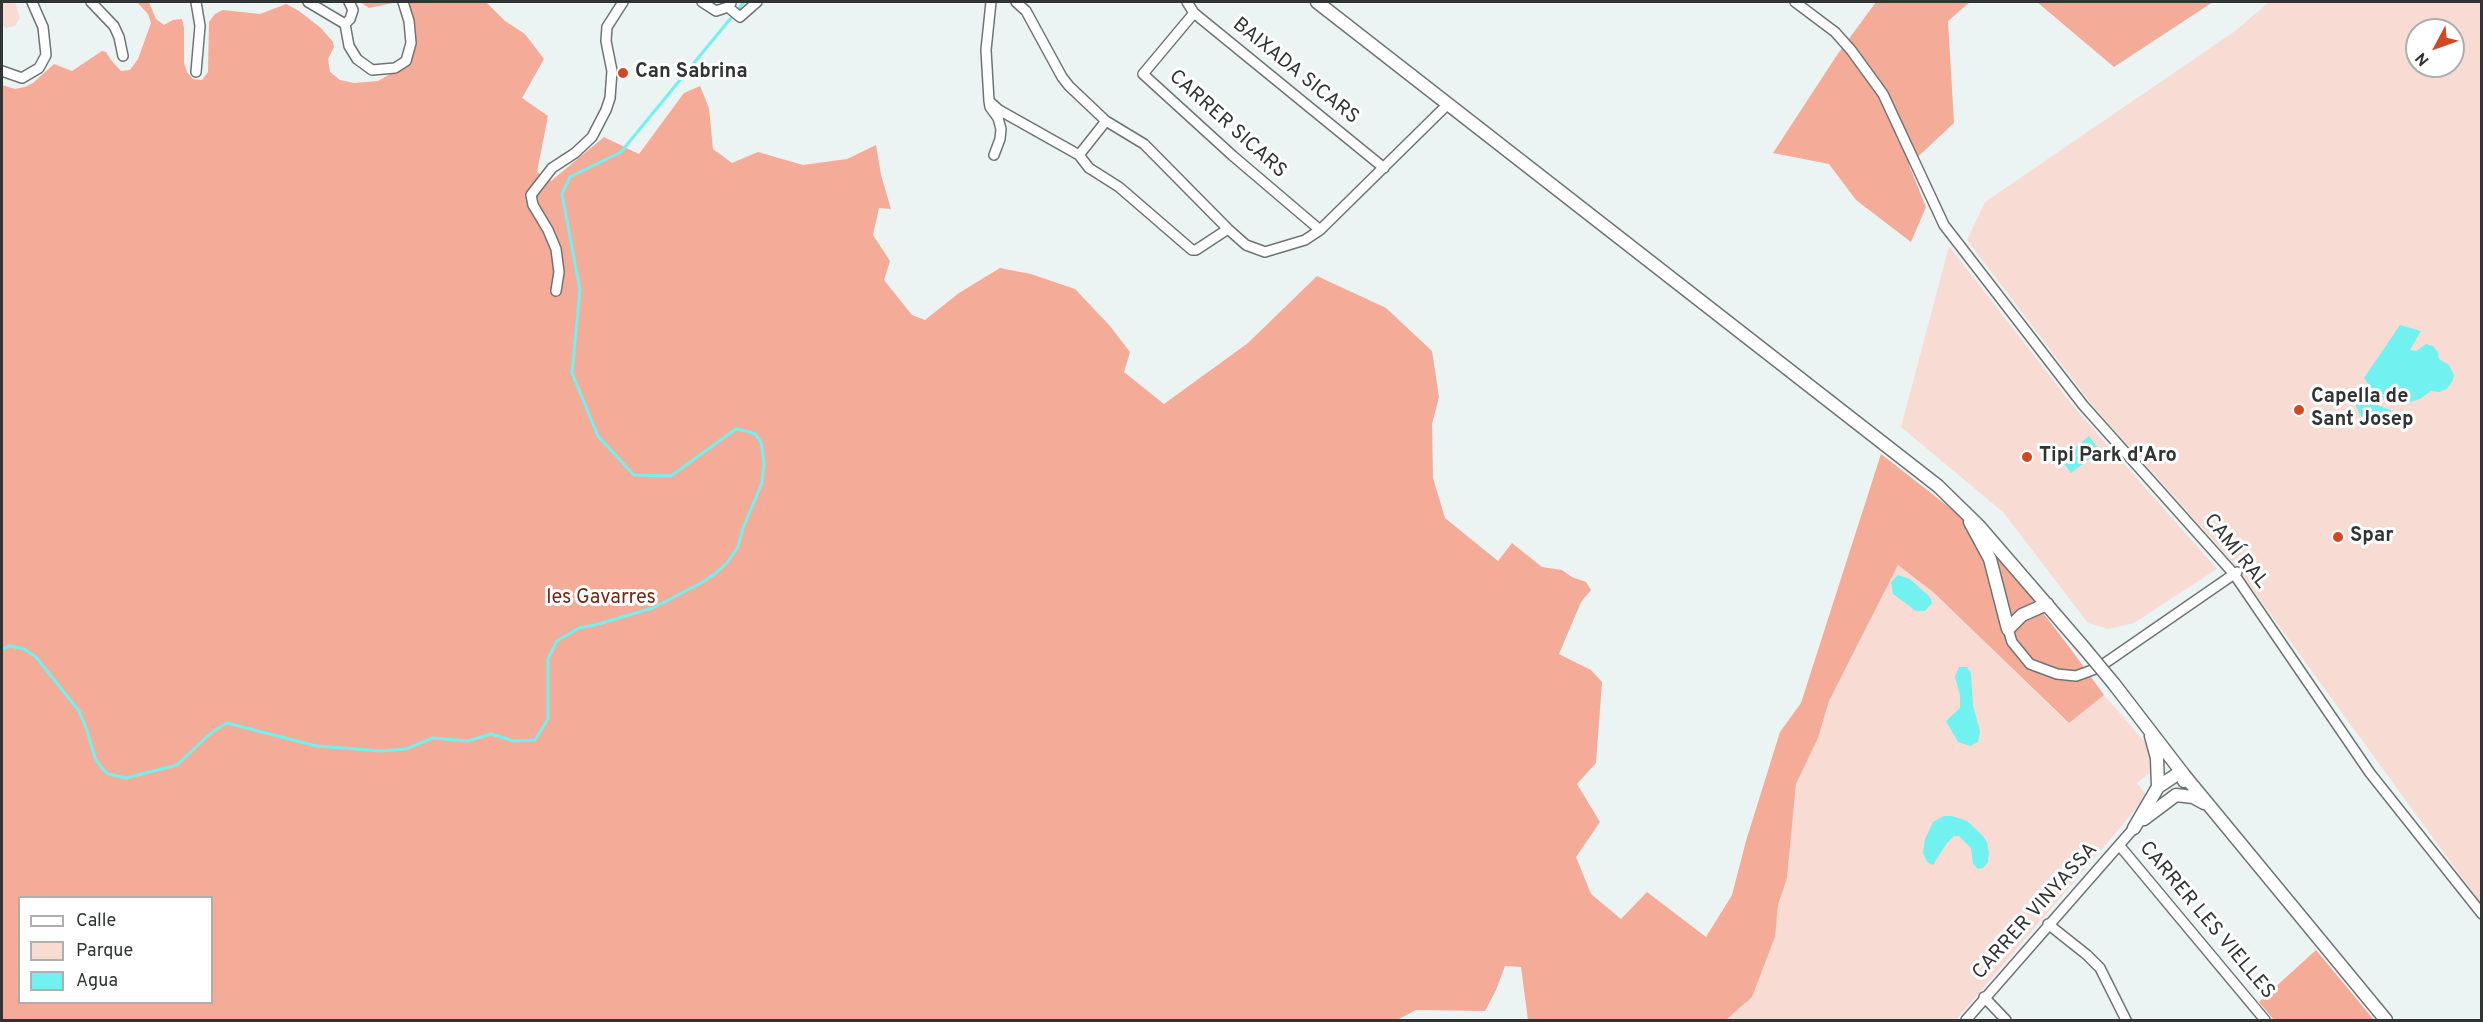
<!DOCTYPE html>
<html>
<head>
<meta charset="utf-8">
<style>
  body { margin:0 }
  #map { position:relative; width:2483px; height:1022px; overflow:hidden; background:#ecf3f3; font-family:Overpass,sans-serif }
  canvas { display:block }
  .frame { position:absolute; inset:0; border:3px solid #313434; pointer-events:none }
  .legend { position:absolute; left:18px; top:896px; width:195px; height:108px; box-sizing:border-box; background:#fff; border:2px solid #adaeae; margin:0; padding:8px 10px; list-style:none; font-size:18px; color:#313434 }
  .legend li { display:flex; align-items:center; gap:12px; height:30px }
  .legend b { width:30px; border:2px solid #adaeae }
  .north { position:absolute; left:2405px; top:18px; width:60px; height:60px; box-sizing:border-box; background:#fff; border:2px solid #adaeae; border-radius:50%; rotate:229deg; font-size:16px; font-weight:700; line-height:24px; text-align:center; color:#313434 }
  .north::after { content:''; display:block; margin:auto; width:21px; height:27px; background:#d24824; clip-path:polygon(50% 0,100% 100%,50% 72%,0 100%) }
</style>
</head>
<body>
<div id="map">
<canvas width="2483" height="1022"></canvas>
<div class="frame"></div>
<ul class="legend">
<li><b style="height:8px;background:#fff"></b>Calle</li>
<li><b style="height:16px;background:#f8dcd4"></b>Parque</li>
<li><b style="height:16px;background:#72f1f1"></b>Agua</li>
</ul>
<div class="north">N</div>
</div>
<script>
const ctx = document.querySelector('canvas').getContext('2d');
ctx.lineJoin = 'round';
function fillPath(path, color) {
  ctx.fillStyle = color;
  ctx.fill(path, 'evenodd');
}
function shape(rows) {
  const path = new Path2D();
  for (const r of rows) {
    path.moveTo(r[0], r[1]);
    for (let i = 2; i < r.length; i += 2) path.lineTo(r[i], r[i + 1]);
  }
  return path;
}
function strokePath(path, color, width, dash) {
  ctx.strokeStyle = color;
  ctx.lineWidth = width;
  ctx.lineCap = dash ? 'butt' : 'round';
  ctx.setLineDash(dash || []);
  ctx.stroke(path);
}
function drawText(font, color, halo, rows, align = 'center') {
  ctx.font = font + ' Overpass,sans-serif';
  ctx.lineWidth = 6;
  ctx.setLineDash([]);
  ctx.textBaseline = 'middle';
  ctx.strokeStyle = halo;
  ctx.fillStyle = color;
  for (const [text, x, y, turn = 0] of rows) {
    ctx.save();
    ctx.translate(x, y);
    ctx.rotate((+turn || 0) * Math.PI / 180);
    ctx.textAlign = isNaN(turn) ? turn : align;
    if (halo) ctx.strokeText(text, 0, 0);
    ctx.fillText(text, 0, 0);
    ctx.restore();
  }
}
fillPath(shape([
  [2,2,15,2,20,18,15,26,6,28,2,24],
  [2269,2,2481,2,2481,904,2231,560,2092,405,1967,240,1985,202,2235,31],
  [2417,30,2453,30,2453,66,2417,66],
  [1949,246,2074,407,2217,569,2134,623,2108,629,2088,623,2003,512,1901,427],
  [1898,565,1933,592,2068,723,2104,695,2150,748,2152,771,2137,783,2147,796,1956,1020,1726,1020,1752,997,1775,937,1778,905,1787,878,1796,784,1818,738,1829,701]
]), '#f8dcd4');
fillPath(shape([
  [137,2,149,2,156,19,164,25,173,20,182,19,184,28,184,63,187,72,193,79,202,80,208,72,209,22,215,14,223,10,260,14,286,4,299,11,321,28,333,42,334,47,328,59,330,72,340,80,354,83,378,81,408,64,410,12,398,2,369,8,360,2,486,2,505,21,525,34,544,59,522,98,548,116,537,172,551,181,604,137,639,154,684,93,700,86,709,108,713,149,732,163,758,152,803,165,847,159,876,145,881,175,891,209,879,208,873,235,890,261,884,280,912,315,925,320,959,293,1000,268,1031,274,1075,289,1110,326,1130,352,1124,372,1164,404,1248,343,1317,276,1386,308,1432,351,1439,397,1432,424,1433,478,1445,518,1498,561,1512,543,1542,567,1562,570,1572,577,1586,582,1591,590,1581,602,1559,654,1591,670,1602,682,1596,763,1577,784,1600,822,1576,857,1591,894,1621,919,1647,892,1706,937,1732,895,1746,841,1780,732,1801,703,1881,454,1954,511,2004,562,2070,648,2104,695,2069,723,1933,592,1898,565,1829,701,1818,738,1796,784,1787,878,1778,905,1775,937,1752,997,1726,1020,1523,1020,1528,1020,1521,967,1505,966,1496,990,1485,1011,1416,1010,1397,1020,2,1020,2,85,15,89,25,87,33,83,54,64,72,71,102,51,106,52,111,60,121,71,130,70,138,59,151,23,148,14],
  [20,898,212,898,212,1002,20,1002],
  [1876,2,1970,2,1948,21,1954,123,1909,165,1926,207,1911,242,1856,200,1829,164,1773,153,1837,55],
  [2037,2,2213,2,2114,67],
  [2316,950,2374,1020,2274,1020,2259,1002]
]), '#f4ab98');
fillPath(shape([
  [2400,325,2421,331,2410,350,2416,351,2426,344,2433,346,2438,352,2439,359,2449,365,2454,375,2452,382,2447,389,2439,392,2431,391,2420,399,2404,404,2389,402,2377,396,2364,378],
  [2359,392,2363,392,2379,406,2391,410,2391,418,2379,423,2369,421,2361,416,2356,406,2356,397],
  [2089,436,2100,451,2071,473,2061,459],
  [1898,575,1910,579,1930,597,1932,603,1925,611,1916,611,1893,594,1891,582],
  [1959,667,1967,667,1971,673,1973,705,1980,732,1978,742,1970,746,1958,742,1946,721,1960,708,1960,695,1955,677],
  [1944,816,1952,816,1967,821,1982,835,1987,842,1989,853,1988,862,1983,868,1978,869,1973,864,1971,848,1959,836,1954,836,1947,843,1933,865,1927,862,1923,853,1925,839,1933,822]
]), '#72f1f1');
strokePath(shape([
  [2,649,10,646,24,649,36,657,79,711,87,730,95,758,101,767,108,774,126,778,177,765,211,733,227,723,316,746,382,751,406,749,433,738,468,741,491,734,514,741,535,740,548,719,548,659,557,641,579,628,595,625,653,608,703,582,716,573,727,563,738,547,743,528,762,483,764,462,761,442,755,434,746,431,736,429,671,476,634,475,598,436,572,373,580,290,562,194,570,177,621,152,744,2]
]), '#72f1f1', 3);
const minor = shape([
  [91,2,114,26,119,37,123,56],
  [196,2,200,26,196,72],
  [308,2,345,24,350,19,353,10,349,2],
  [702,2,716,11,728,7,731,3],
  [991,2,986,50,989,101,990,107,998,118,1001,129,1000,139,994,155],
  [1016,2,1026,11,1062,77,1069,86,1106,121,1144,144,1228,229,1246,245,1265,252,1305,240,1320,230,1448,104],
  [1187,2,1194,13,1384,168],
  [1795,2,1835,32,1851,50,1883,94,1944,225,2083,405,2234,574,2370,773,2482,914],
  [728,7,740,17,757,2],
  [1194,13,1143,74,1233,156,1320,230],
  [345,24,349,46,357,59,372,70,395,68,406,61,411,43,409,21,403,2],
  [2,71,22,78,39,68,46,55,43,27,32,2],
  [989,101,999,110,1079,155,1089,168,1119,187,1192,250,1196,250,1228,229],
  [1079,155,1106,121],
  [556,291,559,272,556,249,548,230,533,205,531,195,552,168,575,153,592,137,606,110,610,98,612,71,606,41,607,27,623,2],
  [2008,629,2012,642,2030,664,2057,674,2076,676,2098,668,2237,572],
  [2119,845,2265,1020],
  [2048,924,2087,955,2100,968,2126,1020],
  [1984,997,2006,1020],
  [1966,1020,2134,828]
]);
const tertiary = shape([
  [1317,2,1938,486,1978,525,2085,649],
  [1970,522,1990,559,2008,629,2022,615,2047,604],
  [2114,684,2184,775,2386,1020],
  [2158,787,2176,775,2184,775,2184,781],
  [2144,819,2176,795,2193,797,2204,803],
  [2134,828,2158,787,2157,758,2151,736]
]);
strokePath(minor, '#6e7474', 12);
strokePath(tertiary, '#6e7474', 15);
strokePath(minor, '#fff', 9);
strokePath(tertiary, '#fff', 12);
const tertiaryBridge = shape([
  [2085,649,2114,684]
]);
strokePath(tertiaryBridge, '#6e7474', 15, []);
strokePath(tertiaryBridge, '#fff', 12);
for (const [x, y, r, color] of [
  [623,73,6,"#d24824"],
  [2299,410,6,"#d24824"],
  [2027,457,6,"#d24824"],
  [2338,537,6,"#d24824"]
]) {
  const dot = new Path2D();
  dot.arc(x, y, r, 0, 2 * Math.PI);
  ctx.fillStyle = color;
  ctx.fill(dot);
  strokePath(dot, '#fff', 2);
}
drawText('20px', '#313434', '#fff', [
  ["BAIXADA SICARS",1295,72,39],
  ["CARRER SICARS",1227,125,42],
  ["CAMÍ RAL",2235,552,51],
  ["CARRER VINYASSA",2036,912,-48],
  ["CARRER LES VIELLES",2206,921,50]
]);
drawText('bold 20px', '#313434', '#fff', [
  ["Can Sabrina",635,73],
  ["Capella de",2311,398],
  ["Sant Josep",2311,421],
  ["Tipi Park d'Aro",2039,457],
  ["Spar",2350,537]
], 'left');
drawText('20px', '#752713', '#fff', [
  ["les Gavarres",601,599]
]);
</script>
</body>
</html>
